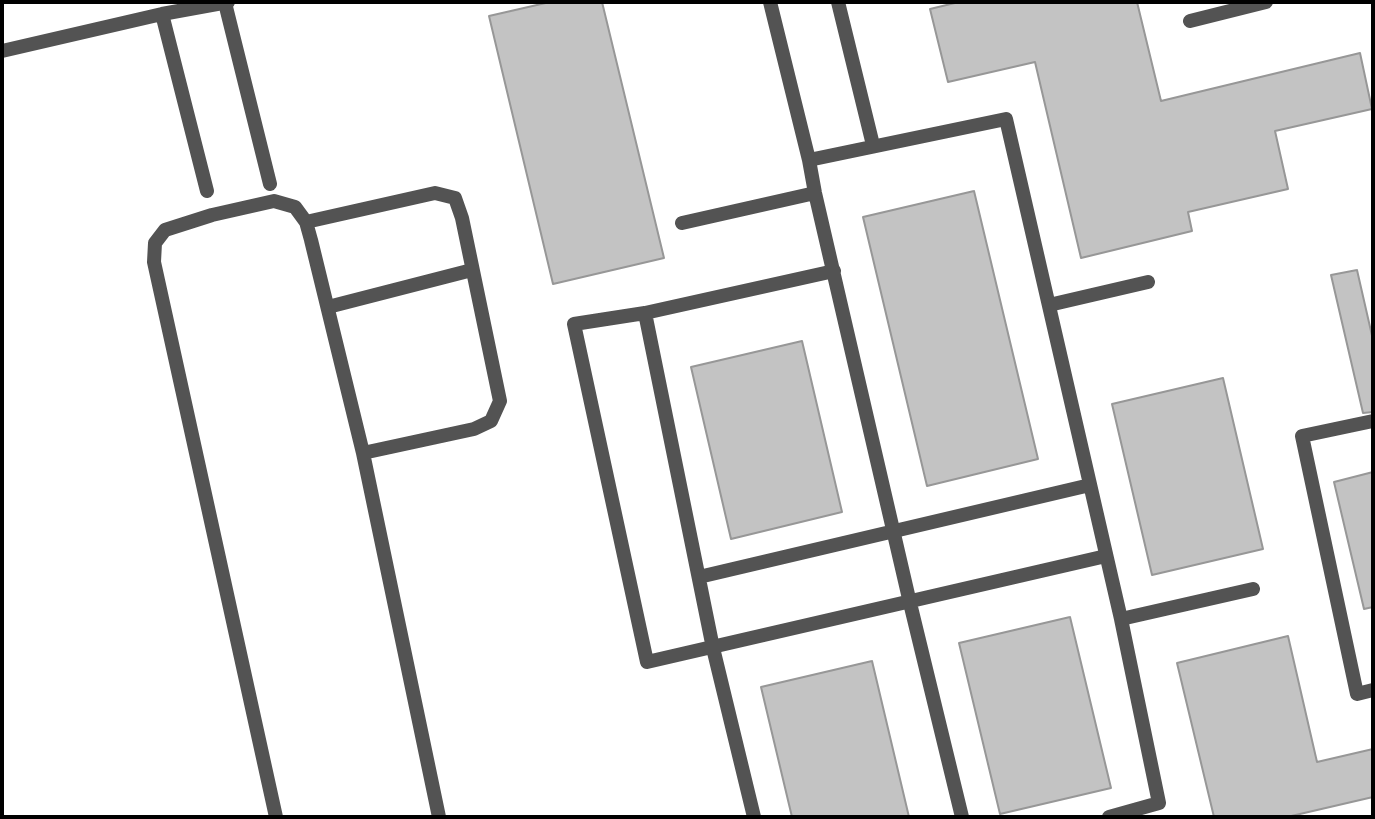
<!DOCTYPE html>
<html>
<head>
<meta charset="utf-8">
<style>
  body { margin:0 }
  #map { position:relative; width:1375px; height:819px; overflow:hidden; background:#fff; font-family:Roboto,sans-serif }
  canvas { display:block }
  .frame { position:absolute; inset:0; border:4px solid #000; pointer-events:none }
</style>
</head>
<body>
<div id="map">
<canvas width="1375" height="819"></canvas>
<div class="frame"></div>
</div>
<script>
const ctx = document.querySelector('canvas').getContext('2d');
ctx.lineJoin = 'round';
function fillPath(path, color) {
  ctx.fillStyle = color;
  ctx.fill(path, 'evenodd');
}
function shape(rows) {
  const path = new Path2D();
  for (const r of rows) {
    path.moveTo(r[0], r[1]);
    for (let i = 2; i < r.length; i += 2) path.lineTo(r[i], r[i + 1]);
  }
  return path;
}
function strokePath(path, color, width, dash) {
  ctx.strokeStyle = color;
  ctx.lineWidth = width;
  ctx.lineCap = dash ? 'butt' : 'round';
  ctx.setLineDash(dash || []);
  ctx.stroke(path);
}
const building = shape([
  [550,2,602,2,664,258,553,284,489,16,550,2],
  [959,2,1137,2,1161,101,1360,53,1372,109,1275,131,1288,189,1188,212,1192,231,1081,258,1035,62,948,82,930,9,959,2],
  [974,191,1038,459,927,486,863,217,974,191],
  [1357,270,1373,340,1373,412,1363,413,1331,275,1357,270],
  [802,341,842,512,731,539,691,367,802,341],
  [1223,378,1263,549,1152,575,1112,404,1223,378],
  [1373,472,1373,607,1364,609,1334,482,1373,472],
  [1070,617,1111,788,1000,814,959,643,1070,617],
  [1288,636,1317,762,1373,749,1373,797,1287,817,1214,817,1177,663,1288,636],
  [872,661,909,817,792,817,761,687,872,661]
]);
fillPath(building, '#c3c3c3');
strokePath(building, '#979797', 2);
strokePath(shape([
  [770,2,809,160,815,193,910,603,962,817],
  [838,2,873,145],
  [1190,21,1266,2],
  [809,160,1006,119,1121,619,1159,803,1109,817],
  [306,222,435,193,455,198,462,218,500,401,491,421,474,429,363,453],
  [682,223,815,193],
  [834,271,645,313,574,324,647,662,1106,556],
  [1049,305,1148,282],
  [328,307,472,270],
  [645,313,713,648,754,817],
  [1373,421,1302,436,1357,694,1373,690],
  [699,577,1090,485],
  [1121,619,1253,589],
  [276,817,154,262,155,243,165,230,212,215,274,201,295,207,306,222,311,240,363,453,439,817]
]), '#535353', 14);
strokePath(shape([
  [225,3,270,184],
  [162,14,207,191],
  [2,51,162,14,228,2]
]), '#535353', 14);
</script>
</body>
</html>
